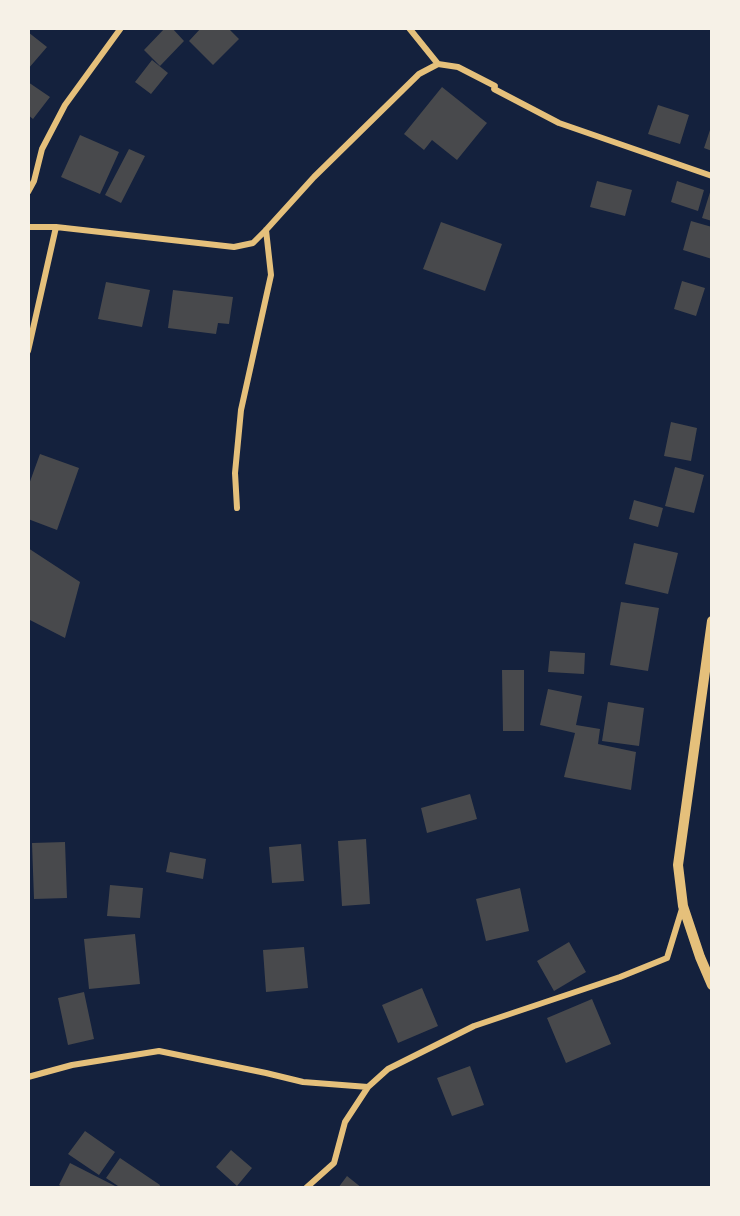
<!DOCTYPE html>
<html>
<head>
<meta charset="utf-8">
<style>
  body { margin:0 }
  #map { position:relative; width:740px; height:1216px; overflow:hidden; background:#14213d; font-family:"Exo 2",sans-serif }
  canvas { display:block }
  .frame { position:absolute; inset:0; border:30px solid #f6f1e7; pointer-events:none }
</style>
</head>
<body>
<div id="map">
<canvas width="740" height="1216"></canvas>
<div class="frame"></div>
</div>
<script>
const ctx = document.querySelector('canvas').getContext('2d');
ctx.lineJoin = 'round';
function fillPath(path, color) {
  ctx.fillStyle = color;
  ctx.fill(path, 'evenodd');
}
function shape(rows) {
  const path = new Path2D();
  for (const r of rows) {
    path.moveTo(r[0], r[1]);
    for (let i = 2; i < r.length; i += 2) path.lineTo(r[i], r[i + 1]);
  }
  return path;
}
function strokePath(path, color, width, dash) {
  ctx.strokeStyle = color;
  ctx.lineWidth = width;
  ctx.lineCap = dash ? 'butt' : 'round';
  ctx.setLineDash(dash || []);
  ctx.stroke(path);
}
fillPath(shape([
  [165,28,172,28,184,41,160,66,144,50],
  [201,28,228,28,239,39,213,65,189,41],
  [28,32,47,47,28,69],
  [152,60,168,73,151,94,135,82],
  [28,82,50,97,33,119,28,115],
  [442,87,487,123,457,160,432,140,424,150,404,134],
  [658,105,689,115,680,144,648,134],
  [711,127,712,127,712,151,704,148],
  [80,135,119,152,100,194,61,177],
  [129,149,145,156,121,203,105,195],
  [597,181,632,190,625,216,590,207],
  [677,181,704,190,698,211,671,202],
  [711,189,712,189,712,221,702,218],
  [691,221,712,227,712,259,683,250],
  [441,222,502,244,485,291,423,269],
  [682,281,705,288,696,316,674,309],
  [106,282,150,290,142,327,98,319],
  [173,290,233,297,229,324,218,323,216,334,168,328],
  [671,422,697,428,691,461,664,456],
  [40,454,79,468,57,530,28,519,28,487],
  [675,467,704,475,694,513,665,506],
  [634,500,663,508,658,527,629,519],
  [634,543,678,553,668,594,625,584],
  [28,548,80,582,65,638,28,619],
  [621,602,659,608,648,671,610,665],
  [550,651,585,653,584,674,548,672],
  [502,670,524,670,524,731,503,731],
  [548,689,582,696,576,725,600,729,598,744,636,752,631,790,564,777,575,733,540,725],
  [608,702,644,708,639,746,602,741],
  [470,794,477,819,427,833,421,808],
  [366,839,370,904,342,906,338,841],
  [65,842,67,898,34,899,32,843],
  [301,844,304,881,272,883,269,847],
  [170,852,206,859,203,879,166,872],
  [110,885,143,888,140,918,107,916],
  [520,888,529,931,486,941,476,899],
  [135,934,140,984,89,989,84,939],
  [569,942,586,972,554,991,537,961],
  [304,947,308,988,266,992,263,950],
  [422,988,438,1026,398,1043,382,1005],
  [84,992,94,1039,68,1045,58,998],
  [592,999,611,1044,566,1063,547,1018],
  [470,1066,484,1105,452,1116,437,1078],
  [85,1131,115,1152,99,1175,68,1154],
  [231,1150,252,1168,237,1186,216,1167],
  [120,1158,160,1185,159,1188,121,1188,106,1178],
  [70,1163,119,1188,64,1188,59,1185],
  [347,1176,362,1188,338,1188]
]), '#48494c');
strokePath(shape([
  [409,28,438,64],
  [28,192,34,181,42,149,65,105,121,28],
  [28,227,56,227],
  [28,351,56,227,234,247,253,243,266,230,314,177,419,74,438,64,458,67,495,86,494,89,559,123,712,176],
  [237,508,235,473,241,410,271,275,266,230],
  [28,1077,72,1065,159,1051,266,1073,303,1082,368,1087],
  [306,1188,334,1163,345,1122,368,1087,388,1069,474,1026,620,977,667,958,682,909]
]), '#e5c07b', 6);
strokePath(shape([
  [712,621,678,865,683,906,700,957,712,985]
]), '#e5c07b', 10);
</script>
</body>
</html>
